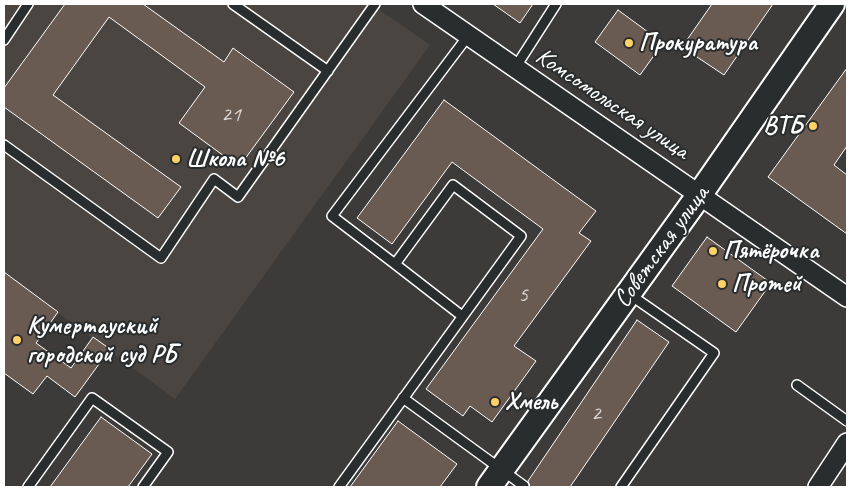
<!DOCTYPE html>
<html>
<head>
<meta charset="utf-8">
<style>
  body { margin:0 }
  #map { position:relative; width:851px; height:491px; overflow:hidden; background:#3d3b39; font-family:Caveat,sans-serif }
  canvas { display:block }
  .frame { position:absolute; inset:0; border:5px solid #fff; pointer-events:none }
</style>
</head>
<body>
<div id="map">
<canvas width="851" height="491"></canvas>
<div class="frame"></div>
</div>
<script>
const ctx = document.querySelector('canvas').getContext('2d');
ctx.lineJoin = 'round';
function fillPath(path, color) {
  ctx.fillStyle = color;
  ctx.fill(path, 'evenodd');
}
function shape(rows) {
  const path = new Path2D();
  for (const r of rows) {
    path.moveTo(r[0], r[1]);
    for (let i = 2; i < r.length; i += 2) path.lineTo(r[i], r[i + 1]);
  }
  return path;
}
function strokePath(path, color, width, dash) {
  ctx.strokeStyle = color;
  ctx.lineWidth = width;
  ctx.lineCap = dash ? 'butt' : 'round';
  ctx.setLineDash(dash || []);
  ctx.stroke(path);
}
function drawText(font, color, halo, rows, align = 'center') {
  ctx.font = font + ' Caveat,sans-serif';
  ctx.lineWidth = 4;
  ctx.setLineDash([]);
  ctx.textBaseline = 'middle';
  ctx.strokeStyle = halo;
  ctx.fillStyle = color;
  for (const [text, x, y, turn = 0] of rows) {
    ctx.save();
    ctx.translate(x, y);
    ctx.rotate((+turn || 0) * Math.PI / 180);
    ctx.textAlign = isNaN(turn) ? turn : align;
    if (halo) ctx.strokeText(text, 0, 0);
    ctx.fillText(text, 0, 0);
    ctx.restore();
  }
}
fillPath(shape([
  [4,4,371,4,430,45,175,399,4,273]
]), '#4a4540');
const building = shape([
  [65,4,143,4,224,62,233,48,294,92,239,167,179,123,205,87,109,17,53,95,181,187,158,218,4,107,4,88,65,4],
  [493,4,533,4,520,23,493,4],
  [712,4,773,4,724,75,682,47,712,4],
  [618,10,663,43,640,75,595,42,618,10],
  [847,68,847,146,834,165,847,175,847,234,768,177,847,68],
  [444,100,596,211,579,233,591,241,514,346,536,361,492,422,470,406,463,416,426,389,543,229,452,162,392,244,357,218,444,100],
  [707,237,771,283,736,332,672,286,707,237],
  [4,272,58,312,36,343,71,368,93,337,110,349,75,397,47,376,33,394,4,373,4,272],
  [637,320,669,342,570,487,530,487,528,481,637,320],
  [101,417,152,454,128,487,50,487,101,417],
  [398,421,457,464,440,487,350,487,398,421]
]);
fillPath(building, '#6a5b52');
strokePath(building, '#fff', 1);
const service = shape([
  [233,4,328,71],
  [4,40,28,4],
  [515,68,556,4],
  [4,145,161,258,214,179,238,197,375,4],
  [395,264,462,316],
  [797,385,847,421],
  [403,398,524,486],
  [28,487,92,398,168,452,143,487],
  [339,487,521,236,453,185,395,264,332,216,468,36],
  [621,487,714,353,629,294]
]);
const minor = shape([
  [423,4,847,297],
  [818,487,847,443]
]);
const tertiary = shape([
  [489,487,700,194,832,4]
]);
strokePath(service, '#fff', 12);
strokePath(minor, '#fff', 22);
strokePath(tertiary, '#fff', 28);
strokePath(service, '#2a2d2e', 9);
strokePath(minor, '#2a2d2e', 19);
strokePath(tertiary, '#2a2d2e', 24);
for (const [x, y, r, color] of [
  [629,43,5,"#ffd166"],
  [813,126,5,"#ffd166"],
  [176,159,5,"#ffd166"],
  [713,251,5,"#ffd166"],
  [722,284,5,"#ffd166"],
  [17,340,5,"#ffd166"],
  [495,402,5,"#ffd166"]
]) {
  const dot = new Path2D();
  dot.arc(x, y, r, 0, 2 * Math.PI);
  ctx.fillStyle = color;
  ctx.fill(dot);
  strokePath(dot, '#2a2d2e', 2);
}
drawText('22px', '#dad6d4', null, [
  ["21",231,115],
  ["5",523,295],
  ["2",596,414]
]);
drawText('bold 25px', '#fff', '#2a2d2e', [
  ["Прокуратура",639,43],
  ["ВТБ",803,126,"right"],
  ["Школа №6",186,159],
  ["Пятёрочка",723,251],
  ["Протей",732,284],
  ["Кумертауский",27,326],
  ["городской суд РБ",27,355],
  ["Хмель",505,402]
], 'left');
drawText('25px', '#fff', '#2a2d2e', [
  ["Комсомольская улица",612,104,34],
  ["Советская улица",662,247,-54]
]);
</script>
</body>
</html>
